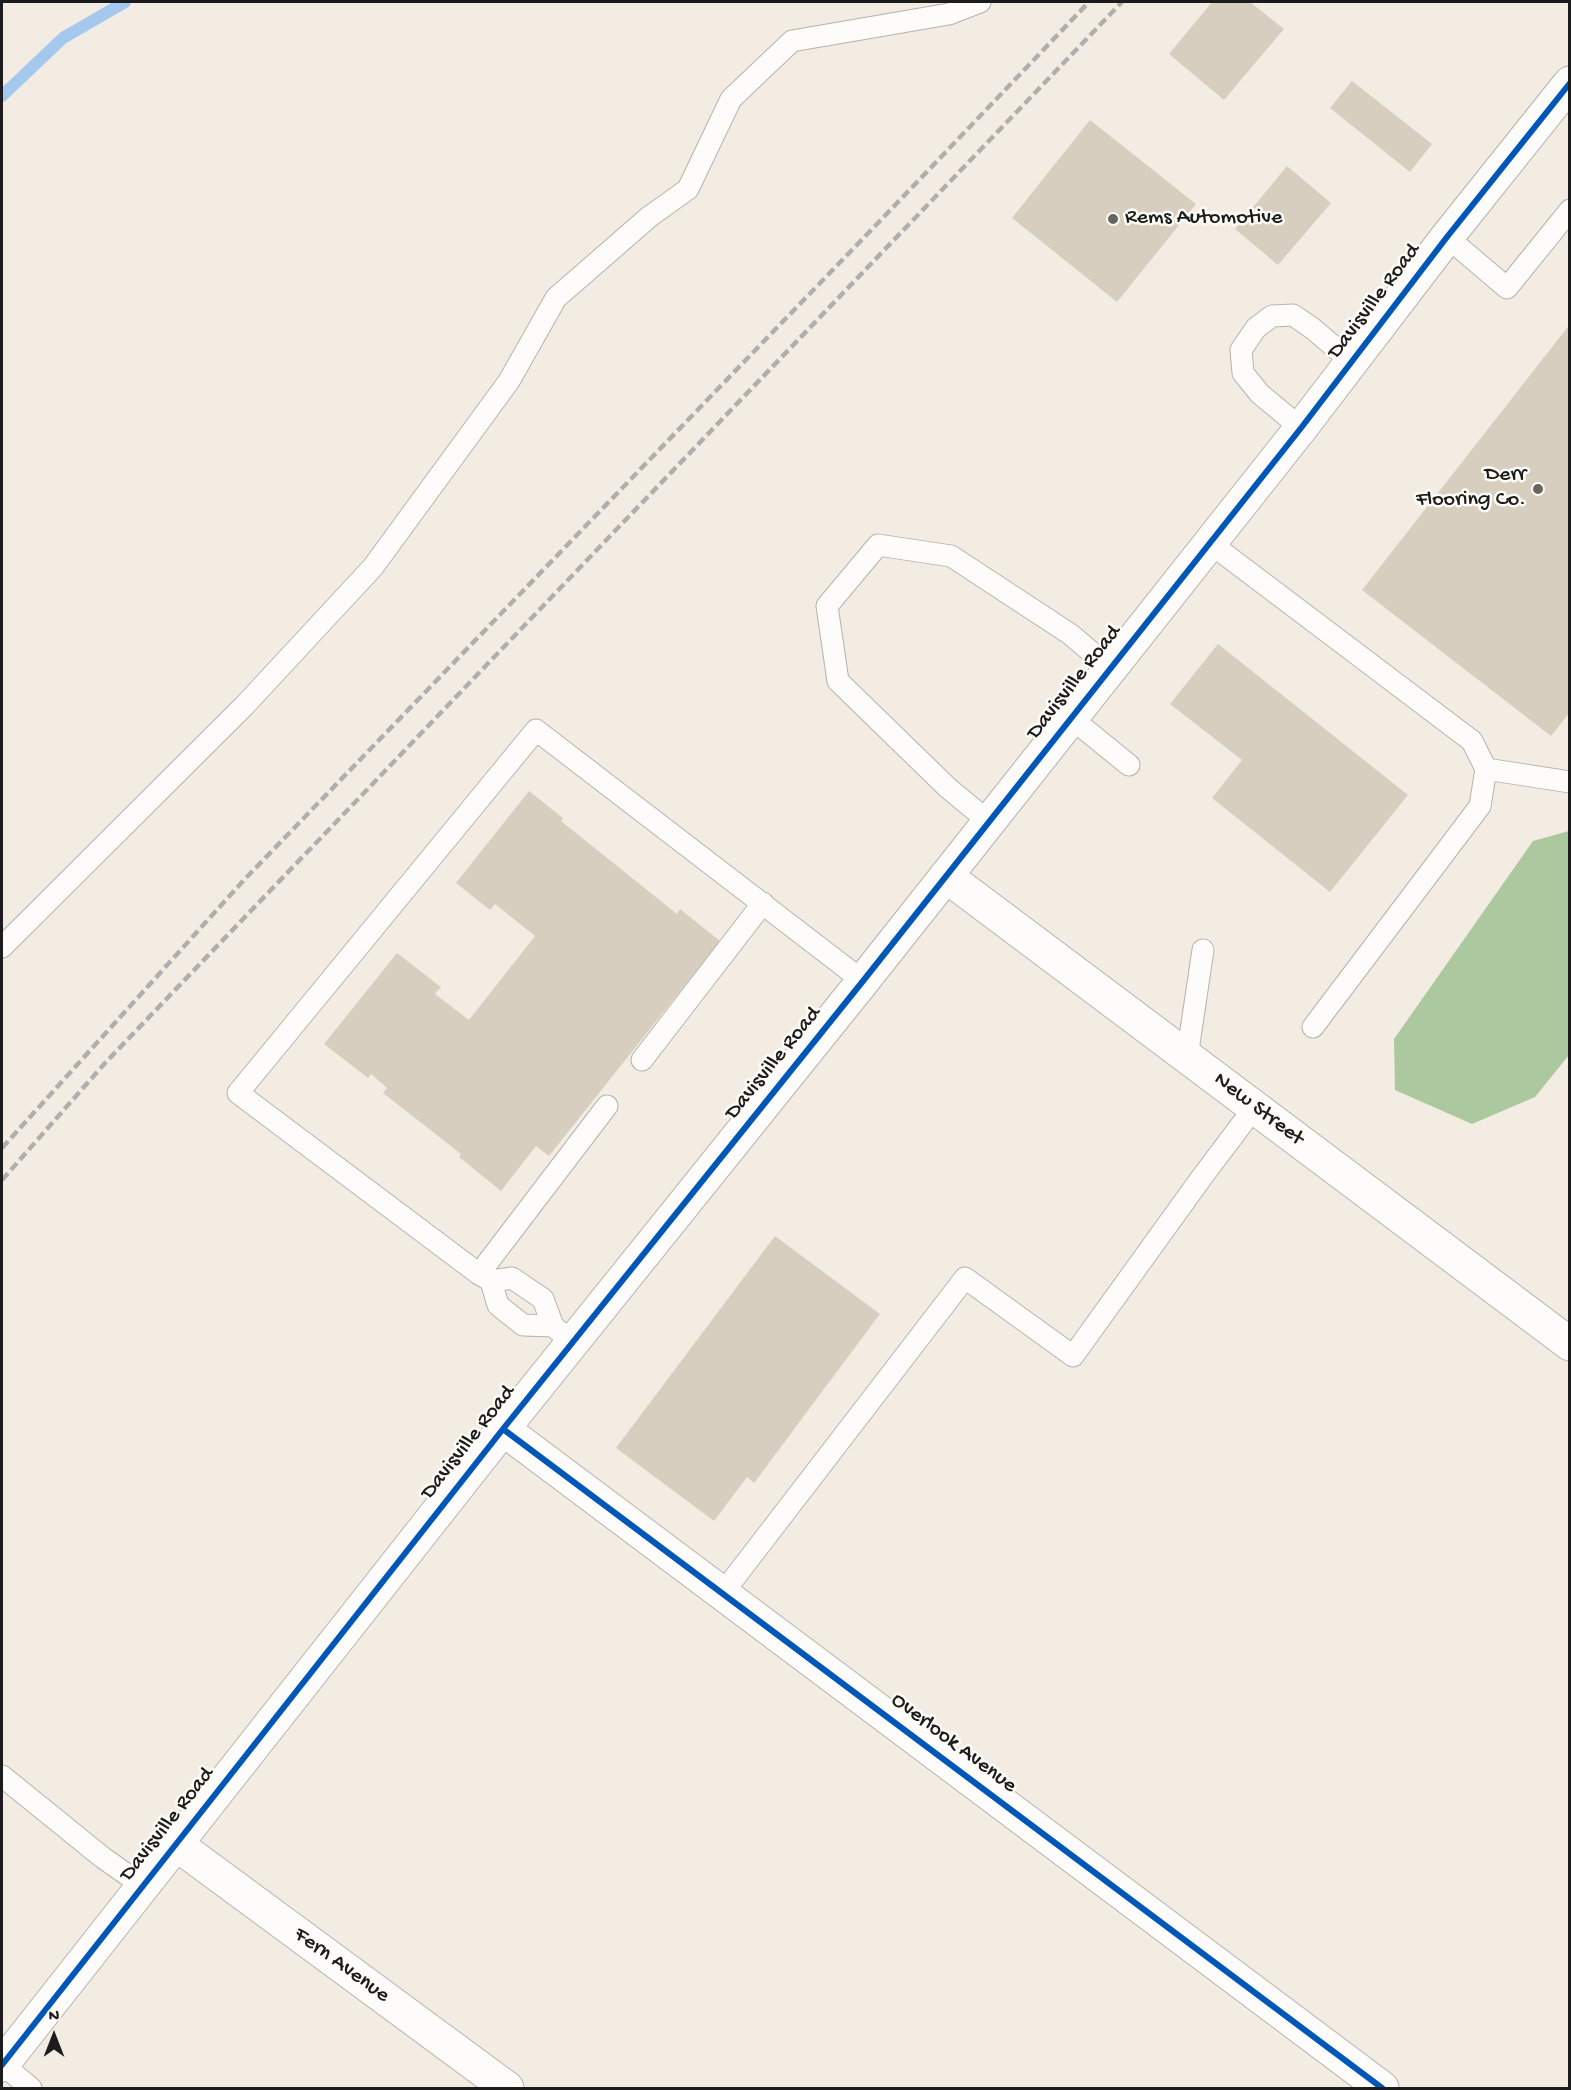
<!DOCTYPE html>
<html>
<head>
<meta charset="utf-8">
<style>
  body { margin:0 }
  #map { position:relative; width:1571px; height:2090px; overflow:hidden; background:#f3ece3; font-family:"Gochi Hand",sans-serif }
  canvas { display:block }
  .frame { position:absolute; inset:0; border:3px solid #1c1c1c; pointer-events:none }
  .north { position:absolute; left:24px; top:2006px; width:60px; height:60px; -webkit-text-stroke:4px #fdfcf7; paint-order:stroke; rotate:0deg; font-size:16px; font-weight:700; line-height:24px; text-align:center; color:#1c1c1c }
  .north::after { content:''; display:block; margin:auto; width:21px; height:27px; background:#1c1c1c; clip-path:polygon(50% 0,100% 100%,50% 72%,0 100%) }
</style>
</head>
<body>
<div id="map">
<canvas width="1571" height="2090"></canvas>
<div class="frame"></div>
<div class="north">N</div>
</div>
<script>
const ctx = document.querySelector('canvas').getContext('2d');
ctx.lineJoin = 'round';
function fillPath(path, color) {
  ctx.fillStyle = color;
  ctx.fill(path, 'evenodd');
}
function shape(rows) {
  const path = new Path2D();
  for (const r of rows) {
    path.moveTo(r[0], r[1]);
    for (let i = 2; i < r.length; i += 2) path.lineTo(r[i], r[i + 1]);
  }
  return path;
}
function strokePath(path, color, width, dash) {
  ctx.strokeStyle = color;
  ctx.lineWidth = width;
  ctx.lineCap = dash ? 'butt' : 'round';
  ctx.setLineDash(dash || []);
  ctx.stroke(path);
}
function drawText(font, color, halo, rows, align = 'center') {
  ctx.font = font + ' "Gochi Hand",sans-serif';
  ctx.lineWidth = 5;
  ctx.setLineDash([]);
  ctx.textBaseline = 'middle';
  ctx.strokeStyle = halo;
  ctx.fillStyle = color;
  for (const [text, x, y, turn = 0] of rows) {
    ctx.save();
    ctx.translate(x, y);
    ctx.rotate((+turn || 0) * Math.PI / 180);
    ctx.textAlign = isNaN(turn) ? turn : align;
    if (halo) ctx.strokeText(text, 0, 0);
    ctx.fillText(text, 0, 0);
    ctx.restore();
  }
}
fillPath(shape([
  [1569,831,1569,1055,1535,1097,1472,1124,1395,1090,1394,1039,1533,841]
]), '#acc89f');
strokePath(shape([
  [2,96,63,38,125,2]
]), '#a5c8ee', 12);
fillPath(shape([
  [1212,2,1250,2,1284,29,1224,100,1169,54],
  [1352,81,1432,144,1410,172,1330,108],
  [1090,120,1196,204,1117,302,1012,218],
  [1287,166,1331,203,1278,265,1235,229],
  [1570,324,1570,712,1551,736,1362,590],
  [1218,644,1408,795,1330,892,1212,798,1242,760,1170,704],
  [529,791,563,818,561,821,677,914,680,909,720,941,549,1156,536,1146,501,1191,459,1157,461,1154,383,1093,387,1088,371,1074,368,1078,324,1044,397,953,441,987,435,994,469,1020,535,936,495,904,490,910,456,883],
  [775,1236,880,1314,754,1483,747,1477,714,1521,616,1448]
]), '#d8cec0');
const lane = shape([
  [1447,237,1507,288,1570,210],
  [1301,428,1260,394,1243,373,1241,350,1256,328,1272,316,1293,315,1312,328,1352,362],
  [1210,543,1472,741,1486,769,1480,806,1313,1027],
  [1071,718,1129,765],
  [1486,769,1570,782],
  [988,821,948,788,838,681,827,606,878,545,951,556,1070,634,1110,668],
  [2,947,245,705,373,567,509,381,556,298,649,217,688,189,731,99,792,41,949,14,980,2],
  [1187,1057,1203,950],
  [642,1060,763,903],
  [479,1274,607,1106],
  [491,1281,498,1305,523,1325,553,1326],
  [573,1343,553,1326,543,1299,512,1278,491,1281,479,1274,238,1093,536,730,863,981],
  [722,1594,965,1278,1073,1356,1202,1177,1254,1108],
  [2,1776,102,1857,143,1886],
  [2,2064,31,2088]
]);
const street = shape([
  [946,876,1570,1344],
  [503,1429,1382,2088],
  [176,1844,507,2088]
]);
const secondary = shape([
  [2,2065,503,1429,863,981,1301,428,1447,237,1570,83]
]);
strokePath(lane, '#b6b2ad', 23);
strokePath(street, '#b6b2ad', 35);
strokePath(secondary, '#b6b2ad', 35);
strokePath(lane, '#fdfcfb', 21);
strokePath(street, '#fdfcfb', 33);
strokePath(secondary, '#fdfcfb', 33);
strokePath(shape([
  [2,1148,243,881,877,224,1089,2],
  [2,1180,106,1062,1122,2]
]), '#b0afad', 4.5, [9, 4.5]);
strokePath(shape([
  [503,1429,1382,2088],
  [2,2065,503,1429,863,981,1301,428,1447,237,1570,83]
]), '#0057b8', 6);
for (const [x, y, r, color] of [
  [1113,219,6,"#676562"],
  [1538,489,6,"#676562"]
]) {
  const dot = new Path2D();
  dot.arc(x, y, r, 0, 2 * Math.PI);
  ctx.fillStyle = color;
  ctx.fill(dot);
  strokePath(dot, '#fdfcf7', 2);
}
drawText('22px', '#1c1c1c', '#fdfcf7', [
  ["Rems Automotive",1125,219],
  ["Derr",1526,476,"right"],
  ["Flooring Co.",1526,501,"right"]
], 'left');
drawText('22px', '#1c1c1c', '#fdfcf7', [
  ["Davisville Road",1375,302,-53],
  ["Davisville Road",1075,683,-52],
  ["Davisville Road",774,1064,-51],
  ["New Street",1258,1110,37],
  ["Davisville Road",469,1443,-52],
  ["Overlook Avenue",953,1744,37],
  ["Davisville Road",168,1825,-52],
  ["Fern Avenue",341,1966,36]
]);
</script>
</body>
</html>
